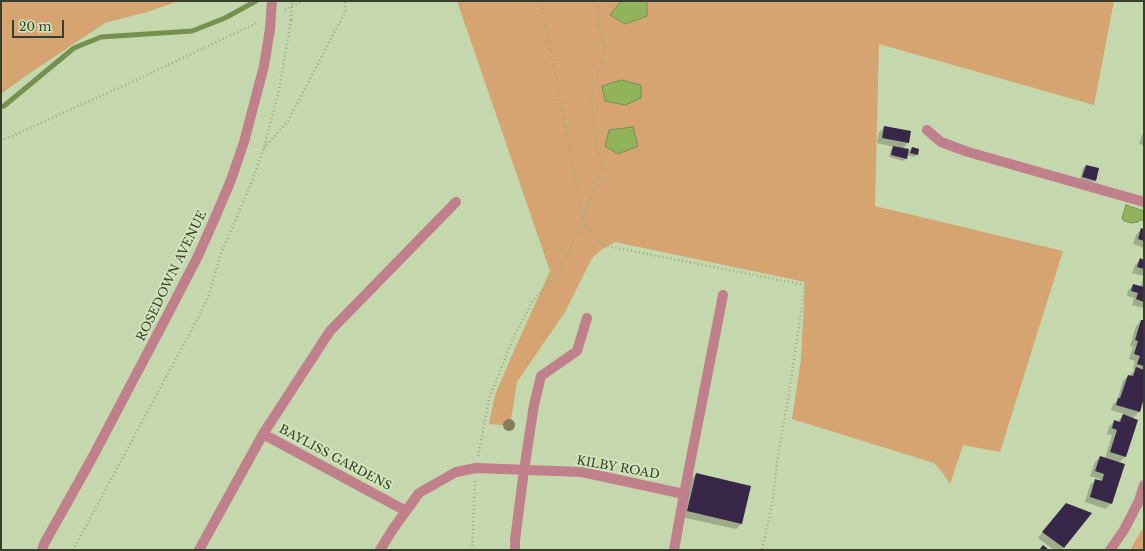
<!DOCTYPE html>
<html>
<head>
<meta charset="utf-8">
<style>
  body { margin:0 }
  #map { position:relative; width:1145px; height:551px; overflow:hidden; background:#c5d7ad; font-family:"Libre Baskerville",serif }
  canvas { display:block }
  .frame { position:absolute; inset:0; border:2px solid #373e2d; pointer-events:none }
  .scale { position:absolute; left:12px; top:20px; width:52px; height:18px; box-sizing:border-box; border:2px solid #373e2d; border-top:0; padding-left:5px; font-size:12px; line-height:14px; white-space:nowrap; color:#373e2d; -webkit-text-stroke:3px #d1e4b9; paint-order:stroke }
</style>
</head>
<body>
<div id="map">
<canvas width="1145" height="551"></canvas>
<div class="frame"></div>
<div class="scale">20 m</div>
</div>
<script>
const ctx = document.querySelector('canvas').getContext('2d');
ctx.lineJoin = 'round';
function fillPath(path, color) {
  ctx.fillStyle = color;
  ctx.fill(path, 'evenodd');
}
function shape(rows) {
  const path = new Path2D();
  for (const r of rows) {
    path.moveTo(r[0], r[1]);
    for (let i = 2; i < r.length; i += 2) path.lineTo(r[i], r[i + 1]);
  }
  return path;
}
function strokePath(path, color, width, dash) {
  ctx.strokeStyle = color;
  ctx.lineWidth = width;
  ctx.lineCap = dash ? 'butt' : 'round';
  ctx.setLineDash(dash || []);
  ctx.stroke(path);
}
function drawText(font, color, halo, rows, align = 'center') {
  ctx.font = font + ' "Libre Baskerville",serif';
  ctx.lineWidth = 4;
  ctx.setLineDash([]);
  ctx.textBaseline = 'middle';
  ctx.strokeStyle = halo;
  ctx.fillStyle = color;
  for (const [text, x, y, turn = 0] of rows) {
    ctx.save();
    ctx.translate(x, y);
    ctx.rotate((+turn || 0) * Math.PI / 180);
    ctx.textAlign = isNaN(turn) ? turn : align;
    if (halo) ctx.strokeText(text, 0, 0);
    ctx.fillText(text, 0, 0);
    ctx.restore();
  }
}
fillPath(shape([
  [1,1,179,1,147,12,105,23,27,75,1,94],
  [457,1,1114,1,1094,105,879,44,875,206,1063,251,1000,452,963,445,950,484,942,472,934,463,792,419,801,359,805,282,615,242,600,251,592,258,565,312,517,382,510,426,489,424,495,395,513,353,550,271],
  [1144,526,1144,550,1130,550]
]), '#d5a471');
const water = shape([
  [621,1,647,1,647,16,625,24,610,15,621,1],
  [621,80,641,85,641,98,625,105,605,101,602,86,621,80],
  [633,127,638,146,618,154,605,146,609,130,633,127],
  [1126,205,1144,211,1144,220,1140,220,1138,222,1132,223,1124,221,1122,218,1126,205]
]);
fillPath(water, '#91b35c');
strokePath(water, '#76904e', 1);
fillPath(shape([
  [885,127,910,132,908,143,902,149,907,153,912,148,918,150,917,155,914,157,907,155,906,158,904,161,889,157,891,149,894,147,877,143,879,132],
  [1144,133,1144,145,1139,144,1142,135],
  [1086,166,1095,181,1092,183,1080,180,1083,168],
  [1141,229,1144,230,1144,248,1133,244,1136,235],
  [1140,260,1144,261,1144,308,1132,305,1134,298,1127,296,1128,290,1134,285,1140,287,1144,276,1132,273,1135,265],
  [1142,321,1144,321,1144,395,1139,412,1132,419,1137,420,1125,457,1118,463,1111,503,1106,509,1085,502,1090,485,1096,480,1099,481,1100,479,1090,476,1095,462,1100,457,1105,459,1112,435,1107,434,1109,427,1115,421,1117,422,1124,414,1111,410,1113,404,1117,401,1123,381,1128,376,1130,376,1131,374,1135,370,1133,369,1135,361,1129,359,1133,347,1130,346,1136,326],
  [696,474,741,524,736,529,682,517,691,479],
  [1061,510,1091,513,1063,548,1061,550,1054,550,1038,538]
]), '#0003');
strokePath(shape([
  [1,107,4,106,74,48,101,37,192,31,225,18,256,1]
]), '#76904e', 5);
fillPath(shape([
  [884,126,911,131,909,143,882,138],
  [893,146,909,149,907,159,891,155],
  [912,147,919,149,918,155,910,153],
  [1086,165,1099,168,1096,181,1082,177],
  [1141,228,1144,229,1144,241,1138,239],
  [1140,258,1144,260,1144,269,1137,267],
  [1133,284,1144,287,1144,302,1136,299,1138,293,1131,291],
  [1141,320,1144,320,1144,366,1137,364,1140,356,1134,354,1138,341,1135,340],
  [1136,367,1144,370,1144,398,1140,412,1116,405,1118,398,1120,398,1128,375,1133,376],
  [1123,414,1138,420,1126,457,1110,452,1117,430,1112,428,1114,420,1120,422],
  [1100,456,1125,464,1112,504,1090,497,1095,479,1102,481,1104,474,1095,471],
  [696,473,751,486,742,524,687,511],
  [1066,503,1092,513,1064,548,1042,532],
  [1043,545,1049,550,1039,550]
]), '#382748');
strokePath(shape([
  [599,1,598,25,606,48,591,97,596,145,602,167,583,220,602,245,805,285,788,400,778,455,772,505,762,550],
  [285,10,303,1],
  [1,141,134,81,257,23],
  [264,148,288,121,345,12,345,1],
  [478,456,489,399,512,341,532,302,560,271,583,220,541,1],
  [73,550,199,316,209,295,220,256,250,186,264,148,279,90,291,20],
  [472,550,475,481]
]), '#9aa986', 2.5, [1, 3]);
strokePath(shape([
  [927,130,941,142,968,152,1144,202],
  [263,434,330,331,456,202],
  [42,550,44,544,91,460,168,314,198,256,214,220,231,180,244,142,264,66,270,29],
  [199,550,263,434,406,511],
  [380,550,393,529,419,493,456,472,476,468,582,472,684,494],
  [515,550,515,540,524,470,534,405,541,376,577,351,587,318],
  [674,550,684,494,723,295],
  [1110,550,1124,530,1139,501,1144,485]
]), '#bf7f8b', 10);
strokePath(shape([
  [291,20,292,1]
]), '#9aa986', 2.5, [1, 3]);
strokePath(shape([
  [270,29,272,1]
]), '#bf7f8b', 10);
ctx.fillStyle = '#867e5a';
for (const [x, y] of [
  [509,425]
]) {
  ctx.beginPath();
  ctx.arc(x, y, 6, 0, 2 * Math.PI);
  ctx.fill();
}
drawText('12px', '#373e2d', '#d1e4b9', [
  ["ROSEDOWN AVENUE",172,276,-64],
  ["BAYLISS GARDENS",335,458,28],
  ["KILBY ROAD",618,468,10]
]);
</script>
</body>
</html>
